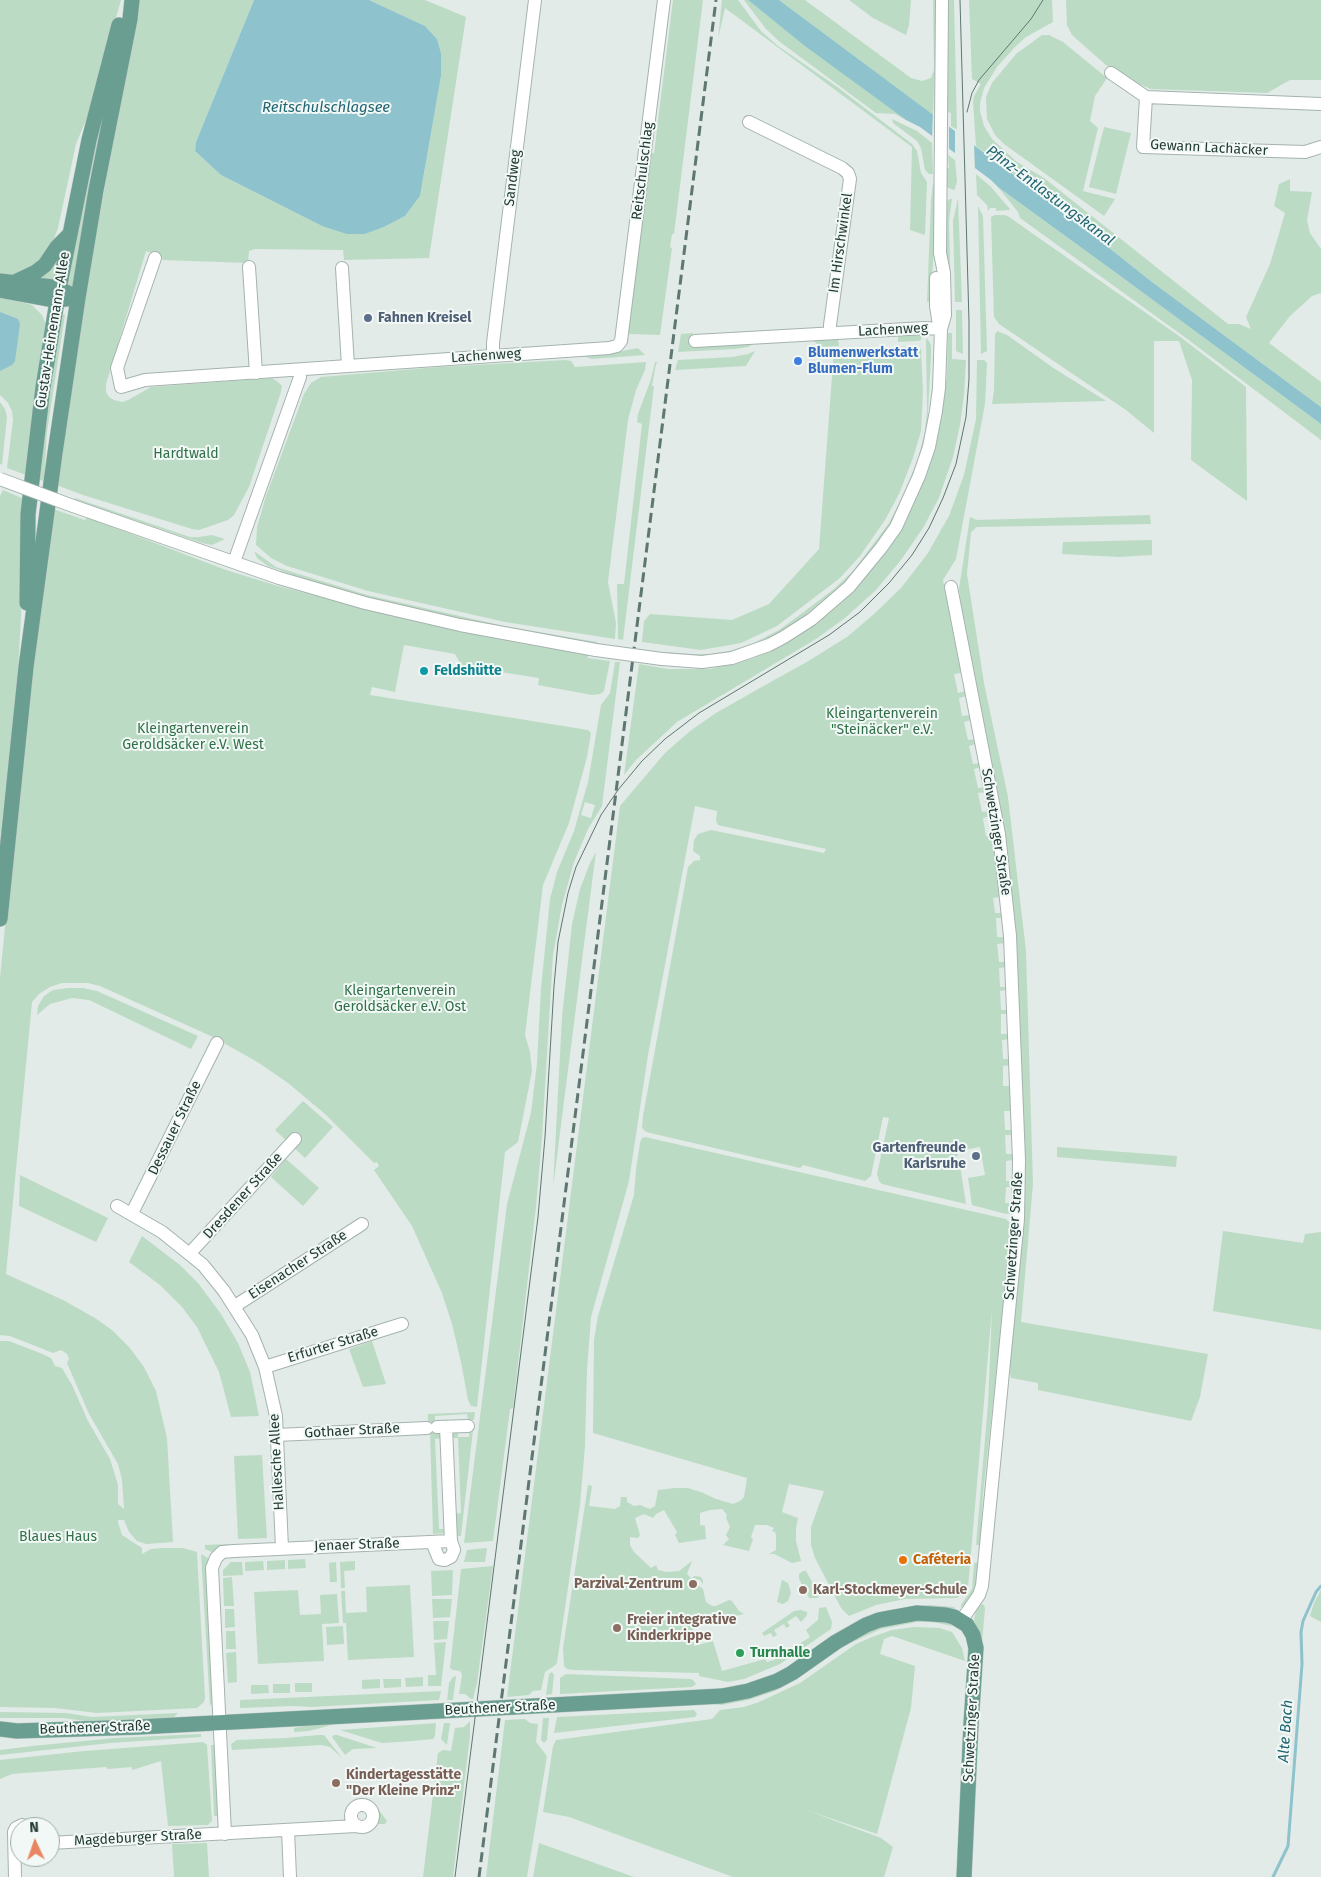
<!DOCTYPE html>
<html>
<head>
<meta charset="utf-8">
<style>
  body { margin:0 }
  #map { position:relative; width:1321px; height:1877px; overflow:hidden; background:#e2ebe7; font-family:"Fira Sans",sans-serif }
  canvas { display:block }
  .north { position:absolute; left:10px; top:1817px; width:50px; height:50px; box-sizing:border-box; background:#f2f8f5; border:1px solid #9faca8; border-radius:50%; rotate:357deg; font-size:14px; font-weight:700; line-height:20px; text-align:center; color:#233b35 }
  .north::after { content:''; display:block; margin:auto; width:18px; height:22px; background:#e98562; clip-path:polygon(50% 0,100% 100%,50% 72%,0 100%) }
</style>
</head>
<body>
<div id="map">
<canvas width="1321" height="1877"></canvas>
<div class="north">N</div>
</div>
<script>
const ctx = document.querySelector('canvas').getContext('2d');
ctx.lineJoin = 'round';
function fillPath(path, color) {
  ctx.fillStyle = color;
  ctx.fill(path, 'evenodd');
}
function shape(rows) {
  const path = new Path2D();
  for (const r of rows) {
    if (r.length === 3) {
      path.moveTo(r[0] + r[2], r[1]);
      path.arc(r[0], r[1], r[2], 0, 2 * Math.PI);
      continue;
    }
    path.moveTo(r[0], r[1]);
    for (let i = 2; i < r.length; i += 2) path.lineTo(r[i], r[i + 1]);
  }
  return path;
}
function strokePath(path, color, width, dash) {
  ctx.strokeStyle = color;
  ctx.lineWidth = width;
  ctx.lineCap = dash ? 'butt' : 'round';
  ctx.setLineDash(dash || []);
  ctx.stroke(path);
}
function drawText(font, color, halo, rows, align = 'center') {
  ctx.font = font + ' "Fira Sans",sans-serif';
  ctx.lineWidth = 4;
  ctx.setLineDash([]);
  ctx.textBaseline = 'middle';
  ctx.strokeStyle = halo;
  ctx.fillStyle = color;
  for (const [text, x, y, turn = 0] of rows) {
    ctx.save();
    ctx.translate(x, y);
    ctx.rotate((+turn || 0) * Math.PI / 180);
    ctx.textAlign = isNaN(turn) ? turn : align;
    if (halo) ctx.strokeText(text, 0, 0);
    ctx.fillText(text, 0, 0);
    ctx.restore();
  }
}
fillPath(shape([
  [0,0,121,0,88,115,76,144,58,228,49,252,28,272,0,277],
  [139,0,254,0,196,142,195,151,221,175,322,226,365,234,384,227,405,216,420,196,441,76,441,53,437,39,425,26,369,0,425,0,466,17,429,258,344,260,343,250,255,249,249,251,248,263,163,260,162,257,146,251,106,384,106,392,109,397,114,400,122,402,128,400,151,387,272,378,278,382,282,386,281,392,249,487,234,515,228,520,199,530,192,529,83,495,56,485,88,278],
  [673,0,703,0,674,234,672,234,670,247,672,248,660,335,629,334,627,332,649,153,654,153],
  [722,0,738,0,761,31,778,46,836,86,912,144,917,151,921,173,927,182,925,235,910,230,912,147,725,8,718,39],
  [744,0,748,0,805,45,906,120,895,114,876,113,780,42,766,29],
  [779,0,805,0,911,78,922,81,931,78,934,70,933,0,937,0,933,115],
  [849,0,911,0,909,25,906,35,873,18],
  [948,0,954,0,957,130,951,126,951,113,948,112],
  [969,0,1052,0,1053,22,1026,37,1015,47,997,67,984,88,980,103,980,111,984,126,992,139,1017,162,1044,178,1228,324,1239,324,1251,329,1246,317,1270,264,1285,213,1274,206,1279,184,1290,179,1290,191,1312,192,1307,220,1310,233,1321,249,1321,293,1312,296,1290,316,1269,343,1321,382,1321,407,1152,282,1069,216,976,146,973,102,974,96,981,84,972,79],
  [1066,0,1321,0,1321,80,1290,80,1267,93,1151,89,1127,79,1106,65,1072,35,1067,25],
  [1042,35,1049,35,1063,42,1107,78,1095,96,1090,121,1098,128,1083,191,1115,199,1104,216,1004,144,995,135,987,119,986,97,992,83,1016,54],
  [107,99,73,284,71,288,66,288,97,130],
  [892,119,917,131,932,143,933,174,929,174,925,170,921,148,917,141,893,123],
  [1104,127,1131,133,1116,194,1089,187],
  [948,155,955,160,957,181,955,189,953,190,947,187,947,168,949,168],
  [976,174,991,187,1010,209,1009,210,996,211,996,208,990,208,988,211,987,205,977,195],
  [933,184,935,184,935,243,932,274,932,302,927,302,931,200],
  [998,187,1119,275,1321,424,1321,440,1186,338,1020,218,1018,212],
  [958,198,962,302,955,302,953,221],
  [950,199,952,199,949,221,951,302,949,303,946,242,946,202],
  [978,206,983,216,987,351,981,354],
  [995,215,1005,215,1009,217,1179,336,1246,387,1247,501,1191,460,1192,380,1179,341,1154,341,1154,433,1126,410,999,324,994,317,991,217],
  [56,261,53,281,35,278],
  [0,296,32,305,42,315,46,325,26,475,7,468,13,420,12,411,8,403,0,395],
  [956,310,962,310,963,354,956,351],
  [62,314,65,315,47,432,44,481,37,479,51,377],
  [997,331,1007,335,1055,369,1106,401,992,404,994,390,995,335],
  [693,333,693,338,755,343,748,347,735,349,678,352,681,334],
  [948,333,952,333,952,359,966,360,964,395,960,425,953,457,939,498,923,528,901,560,876,590,845,618,816,639,677,722,636,760,624,775,639,664,668,669,710,669,751,659,772,650,795,638,814,625,874,567,891,543,936,443,947,375],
  [922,334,921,340,918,341,898,342,898,335],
  [927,338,931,345,931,356,927,430,919,460,899,509,876,546,845,582,820,604,791,626,766,640,730,652,702,656,665,653,665,652,690,654,711,654,729,651,754,643,779,630,797,617,834,589,853,571,889,523,903,496,918,459,925,431,927,410,926,341],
  [838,339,839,346,820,347,813,340],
  [917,346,921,349,923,391,921,431,913,458,899,494,885,520,860,556,840,578,777,626,741,643,701,650,642,642,644,621,650,614,732,620,769,604,819,549,834,350],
  [638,348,645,355,592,359,583,356,607,354],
  [755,351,746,366,675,370,678,360,732,357,748,354],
  [565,360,571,361,575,367,646,362,645,370,636,390,628,420,608,582,616,623,615,639,505,622,368,591,287,566,271,558,256,545,257,527,266,496,304,394,311,383,321,377,439,367],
  [977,360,984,360,987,363,985,404,956,559,943,580,961,673,954,674,958,693,965,691,967,696,959,698,962,716,970,715,971,720,964,722,968,740,975,739,976,744,969,746,973,764,980,763,981,767,974,769,978,788,985,787,986,792,978,793,982,812,990,811,990,816,983,818,986,836,994,835,1001,897,993,898,995,913,1003,913,1003,918,996,918,997,937,1004,937,1005,943,997,944,999,962,1006,962,1006,967,999,968,1000,987,1007,987,1007,990,1000,991,1001,1010,1008,1010,1008,1014,1001,1014,1001,1034,1009,1034,1009,1039,1002,1040,1003,1059,1010,1059,1011,1065,1003,1066,1003,1086,1011,1086,1011,1111,1004,1111,1005,1130,1012,1130,1012,1135,1005,1135,1006,1154,1013,1154,1013,1160,1006,1161,1006,1181,1013,1181,1013,1187,1006,1187,1005,1203,1013,1203,1011,1213,1006,1214,972,1205,968,1178,985,1175,980,1147,958,1151,958,1156,939,1159,939,1162,959,1159,966,1204,882,1184,879,1181,877,1174,889,1118,883,1117,871,1176,865,1181,803,1165,800,1168,646,1132,642,1128,643,1116,688,867,694,861,700,860,700,856,693,851,694,840,698,834,711,830,824,853,826,849,718,825,716,821,717,811,695,806,648,1055,629,1181,591,1317,587,1370,585,1446,580,1505,557,1663,554,1666,545,1672,541,1690,533,1691,529,1695,507,1697,620,806,665,753,690,731,716,713,767,684,805,663,847,637,874,614,901,588,928,553,942,528,949,516,964,475,976,419],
  [655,362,658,362,656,364,652,386,654,386,623,640,618,639,617,584,624,584,642,424,637,422,638,414,651,379],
  [0,402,5,409,7,417,2,465,0,464],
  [3,490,24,499,21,618,17,688,0,839,0,496],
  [75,498,190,537,199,537,212,535,225,539,212,545,202,543,74,500],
  [53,509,85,520,87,517,226,570,278,586,417,622,518,643,588,654,588,658,610,661,604,691,600,694,592,695,538,685,539,678,462,666,455,654,404,645,395,692,372,687,370,695,588,730,591,733,587,757,569,823,543,885,525,1035,530,1052,532,1071,518,1142,505,1152,477,1407,471,1406,468,1400,461,1362,452,1324,442,1293,412,1226,374,1170,379,1166,377,1162,374,1163,325,1114,288,1083,259,1063,213,1037,100,986,88,983,62,983,50,987,39,994,32,1002,6,1274,63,1300,95,1318,112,1330,129,1347,144,1367,156,1391,167,1438,173,1542,146,1544,137,1541,129,1532,124,1520,118,1520,118,1522,122,1535,142,1548,142,1554,151,1549,162,1548,183,1548,197,1552,205,1698,204,1702,197,1708,97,1713,55,1708,0,1707,0,1341,9,1341,40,1353,51,1358,55,1366,62,1368,72,1385,88,1421,110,1459,118,1485,118,1504,124,1509,122,1480,118,1464,89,1414,67,1363,69,1359,67,1354,61,1350,53,1353,10,1336,0,1335,0,978,22,753],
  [1150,515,1151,524,977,527,971,532,967,574,984,683,1008,797,1026,951,1033,1184,1021,1322,1208,1354,1200,1397,1191,1421,1038,1390,1038,1383,1011,1378,1010,1372,1016,936,1004,833,961,609,959,589,970,517,977,520],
  [1152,540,1152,555,1119,557,1062,554,1063,542],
  [254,551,276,567,367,595,504,626,597,642,597,644,461,620,366,597,321,585,268,566,257,558],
  [615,662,620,662,602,806,588,829,574,862,562,905,553,955,542,1137,536,1207,513,1408,510,1409,493,1541,464,1543,507,1204,531,1113,537,1063,541,988,550,899,557,872,574,831,588,782,601,705,610,693],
  [585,802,595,805,591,818,581,815],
  [596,852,586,929,553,1188,562,1017,572,924,580,889,590,863],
  [68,988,83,988,97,991,198,1036,191,1049,89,1000,72,998,50,1004,37,1015,38,1006,44,996,53,990],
  [303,1101,333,1127,305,1158,275,1130],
  [645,1137,1006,1219,1012,1225,983,1495,980,1545,976,1545,988,1404,992,1309,968,1588,957,1598,905,1599,876,1605,849,1616,841,1608,815,1558,811,1545,811,1527,824,1491,789,1484,782,1512,798,1518,796,1529,796,1541,801,1561,792,1563,774,1554,769,1554,776,1550,776,1535,775,1532,772,1531,774,1528,767,1525,755,1525,751,1537,753,1539,749,1551,723,1545,729,1539,726,1535,730,1527,726,1518,727,1515,722,1509,710,1510,700,1513,700,1525,705,1526,706,1539,679,1543,675,1535,677,1532,664,1510,656,1514,653,1518,644,1514,635,1518,640,1535,638,1538,630,1537,630,1545,634,1552,651,1568,656,1565,658,1570,666,1572,679,1571,692,1561,687,1574,691,1578,695,1576,701,1577,703,1580,703,1584,699,1579,695,1583,703,1589,706,1602,712,1606,716,1606,729,1600,732,1601,739,1611,744,1614,695,1626,692,1631,694,1646,713,1641,722,1671,765,1659,767,1662,774,1660,810,1637,806,1630,818,1620,819,1608,826,1607,832,1622,831,1629,780,1664,744,1679,728,1682,699,1676,699,1673,573,1670,567,1669,564,1666,563,1648,588,1485,592,1486,589,1506,615,1509,620,1506,621,1497,627,1497,627,1502,634,1506,640,1505,650,1509,655,1506,658,1490,675,1488,688,1488,701,1492,716,1499,733,1504,740,1501,744,1497,747,1478,593,1433,594,1340,598,1316,634,1195,636,1169,640,1143,642,1138],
  [1057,1147,1177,1156,1176,1167,1057,1157],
  [286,1159,319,1188,303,1206,271,1177],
  [20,1175,108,1218,96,1242,19,1206],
  [1223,1231,1303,1243,1305,1234,1321,1232,1321,1330,1213,1311],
  [142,1236,180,1265,198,1283,221,1314,238,1343,250,1372,259,1416,231,1417,219,1372,197,1327,182,1307,160,1285,129,1262],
  [372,1341,386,1384,363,1387,349,1349],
  [475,1412,474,1420,468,1420,467,1414,435,1416,435,1422,428,1422,428,1414],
  [469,1430,473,1430,461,1536,457,1536,455,1514,461,1513,458,1438,451,1438,452,1434,458,1431,458,1437,469,1437],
  [430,1431,438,1432,442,1438,435,1439,439,1529,446,1529,445,1533,433,1534],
  [262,1455,267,1538,238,1539,234,1456],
  [230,1544,231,1546,214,1553,205,1549,205,1545],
  [486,1548,487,1549,485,1562,464,1562,467,1550],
  [201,1554,210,1559,213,1701,210,1706],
  [305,1559,306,1568,288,1569,288,1560],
  [285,1560,285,1569,267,1570,267,1561],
  [263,1561,264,1570,245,1571,245,1562],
  [355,1561,355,1570,344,1571,345,1588,341,1588,340,1562],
  [231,1562,242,1562,243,1575,223,1576,223,1570],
  [336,1562,337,1582,330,1582,329,1563],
  [979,1562,975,1590,967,1602,961,1608,961,1605,972,1589,974,1563],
  [493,1566,477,1683,473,1699,471,1699,465,1694,459,1694,462,1675,460,1671,453,1670,450,1668,461,1569],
  [453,1570,452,1595,432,1596,431,1571],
  [803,1571,806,1571,820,1596,817,1598,809,1598,799,1579,799,1574],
  [232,1577,234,1606,224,1606,223,1578],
  [782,1580,788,1583,791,1593,788,1601,783,1604,777,1602],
  [410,1585,414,1657,348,1660,346,1623,343,1623,341,1591,345,1591,346,1613,367,1612,366,1587],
  [298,1590,300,1615,321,1614,320,1595,337,1594,339,1623,322,1624,324,1661,258,1664,254,1592],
  [1321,1590,1321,1622,1310,1616,1314,1603],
  [432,1599,452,1599,450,1617,433,1618],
  [981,1604,984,1605,985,1608,982,1643,974,1620,976,1611],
  [929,1605,954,1607,955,1609,936,1608,861,1619,888,1610],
  [225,1609,234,1609,235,1627,225,1628],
  [801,1610,807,1612,807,1615,802,1621,801,1622,796,1616,787,1622,790,1626,786,1628,784,1624,774,1630,777,1635,773,1637,771,1633,764,1636,762,1633,794,1611],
  [937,1619,954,1625,952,1626,933,1622,917,1622,881,1629,846,1645,800,1677,775,1691,748,1700,722,1705,713,1704,866,1631,906,1620],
  [433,1621,449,1621,447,1639,434,1640],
  [343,1626,344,1644,327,1645,326,1627],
  [914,1627,939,1628,952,1632,962,1648,965,1661,892,1636,884,1639,880,1654,915,1666,911,1708,877,1834,806,1810,881,1838,893,1847,884,1877,733,1877,569,1817,543,1812,553,1746,556,1740,712,1719,720,1710,744,1707,759,1702,800,1683,856,1644,872,1637,892,1630],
  [226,1631,235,1631,236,1649,226,1649],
  [446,1642,441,1686,428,1686,428,1675,436,1675,434,1643],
  [236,1652,237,1682,228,1683,226,1653],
  [552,1672,554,1675,552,1694,546,1695,549,1674],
  [566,1674,690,1679,693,1680,696,1684,692,1687,560,1694,560,1678],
  [456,1676,453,1700,447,1700,449,1683,453,1677],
  [423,1677,423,1686,406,1687,405,1678],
  [380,1679,380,1688,362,1689,362,1680],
  [383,1679,401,1679,401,1687,384,1688],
  [295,1683,312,1683,312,1692,295,1692],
  [273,1684,290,1684,290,1693,273,1693],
  [251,1685,268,1685,269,1693,251,1694],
  [441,1691,439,1700,311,1707,292,1706,240,1708,240,1700],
  [694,1710,697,1714,695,1717,554,1733,557,1717],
  [0,1712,66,1713,92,1717,178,1713,173,1718,93,1722,63,1718,0,1718],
  [543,1718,549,1718,547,1740,544,1743,541,1740],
  [525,1719,530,1723,538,1724,536,1742,547,1756,527,1877,486,1877,505,1720],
  [470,1721,470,1736,453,1877,423,1877,438,1753,443,1750,451,1751,455,1728,464,1727],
  [339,1723,309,1731,294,1732,294,1728,305,1726],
  [436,1723,435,1736,433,1739,412,1741,382,1743,340,1730],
  [444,1723,450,1723,447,1745,441,1739],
  [201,1734,201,1737,110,1743,0,1755,0,1750,32,1746,115,1738],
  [318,1735,324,1735,342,1758,330,1747,322,1745,232,1750,231,1744,237,1740,286,1738],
  [334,1735,337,1735,377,1748,353,1749,345,1755,332,1737],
  [203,1742,207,1745,212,1821,208,1825,168,1826,161,1761,132,1770,132,1767,108,1769,106,1767,12,1774,0,1779,0,1760,84,1751],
  [211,1745,215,1745,219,1816,214,1816],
  [379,1810,387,1821,385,1824,378,1824,375,1822,375,1812],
  [207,1843,209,1877,174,1877,172,1844],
  [539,1843,634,1877,533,1877]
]), '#bcdbc5');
fillPath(shape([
  [254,0,369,0,425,26,437,39,441,53,441,76,420,196,405,216,384,227,365,234,347,234,322,226,221,175,195,151,196,142],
  [748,0,779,0,1069,216,1152,282,1321,407,1321,424,1119,275,998,187,991,180,920,127,906,120,805,46],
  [0,312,18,319,20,324,15,361,12,365,0,371]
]), '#8ec2cd');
fillPath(shape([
  [933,112,949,124,949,151,932,139],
  [955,128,974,143,975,171,955,156]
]), '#e2ebe7');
strokePath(shape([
  [1273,1877,1288,1846,1302,1664,1301,1632,1303,1621,1316,1592,1321,1586]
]), '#8ec2cd', 3);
const minor = shape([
  [1111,73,1146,97],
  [1321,104,1146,97,1143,147,1305,152,1321,147],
  [749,122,842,168,848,173,850,179,830,325,830,333],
  [155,258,117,368,121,387,145,380,609,348,617,346,621,341,664,0],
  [249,267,256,373],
  [342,268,348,366],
  [936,278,936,306,939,325],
  [695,341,925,328,941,329],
  [493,356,493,343,535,0],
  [73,506,279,578,365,603,460,625,596,650],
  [234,562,300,377,299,370],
  [951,587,999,834,1010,936,1019,1160,1018,1219,982,1586,979,1595,961,1621],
  [662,659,702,662,732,658,769,645,784,637,812,619,849,587,881,548,896,527,919,476,929,447,936,411,939,388,941,329,945,315,944,273,940,253,942,0],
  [117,1206,162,1232,203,1265,224,1291,252,1335,265,1367,276,1416,282,1548],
  [132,1213,217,1043],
  [190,1253,295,1139],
  [235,1306,362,1224],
  [265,1367,402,1324],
  [437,1427,468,1426],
  [277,1435,427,1428],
  [432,1542,439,1559,445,1560,451,1557,454,1550,451,1541,446,1427],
  [362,1816,11],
  [288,1830,290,1877],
  [225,1834,212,1568,216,1558,222,1552,234,1551,451,1541],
  [50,1843,356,1826],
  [15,1877,14,1832,16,1828,22,1825,30,1827]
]);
const major = shape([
  [0,281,53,287,68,293],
  [17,281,36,272,45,265,57,247,69,235],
  [0,290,53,300,67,299],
  [27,603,28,514,43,387,59,289,89,140,119,25],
  [0,919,26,667,55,453,78,298,96,190,130,19,132,0],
  [0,1729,17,1731,139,1727,722,1696,748,1691,777,1681,792,1673,836,1642,866,1625,879,1620,917,1613,946,1615,954,1617,967,1625,973,1635,976,1648,971,1724,964,1877]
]);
strokePath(minor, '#a5b3ae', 14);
strokePath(major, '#c1c8c6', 16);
strokePath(minor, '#fff', 12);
strokePath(major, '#699e91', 15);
strokePath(shape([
  [967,112,972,93,979,80,1031,19,1043,0],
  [455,1877,538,1217,545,1137,554,986,558,942,568,893,576,867,601,815,618,790,642,761,665,739,699,713,829,635,860,612,889,583,912,555,929,528,943,498,956,464,966,417,969,379,969,322,960,0]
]), '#5e7770', 1);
strokePath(shape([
  [479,1877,716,0]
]), '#5e7770', 3, [10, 5]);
const minorBridge = shape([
  [0,479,73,506],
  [596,650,662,659]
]);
strokePath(minorBridge, '#a5b3ae', 14, []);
strokePath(minorBridge, '#fff', 12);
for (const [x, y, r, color] of [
  [368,318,5,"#5c6f8a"],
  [798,361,5,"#3f7fe0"],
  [424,671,5,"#0f9aa8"],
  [976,1156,5,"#5c6f8a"],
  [903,1560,5,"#e8710a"],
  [693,1584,5,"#8d6e63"],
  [803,1590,5,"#8d6e63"],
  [617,1628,5,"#8d6e63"],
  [740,1653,5,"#2e9e5b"],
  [336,1783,5,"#8d6e63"]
]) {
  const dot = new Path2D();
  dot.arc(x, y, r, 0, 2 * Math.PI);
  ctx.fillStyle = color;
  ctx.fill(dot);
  strokePath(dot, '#f2f8f5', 2);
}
drawText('14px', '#233b35', '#f2f8f5', [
  ["Gewann Lachäcker",1209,148,3],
  ["Reitschulschlag",643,171,-83],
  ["Sandweg",513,178,-83],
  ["Im Hirschwinkel",841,243,-82],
  ["Gustav-Heinemann-Allee",53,330,-81],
  ["Lachenweg",893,330,-3],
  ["Lachenweg",486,356,-4],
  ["Schwetzinger Straße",996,832,81],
  ["Dessauer Straße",175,1128,-64],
  ["Dresdener Straße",243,1196,-48],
  ["Schwetzinger Straße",1014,1236,-86],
  ["Eisenacher Straße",298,1265,-33],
  ["Erfurter Straße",333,1345,-17],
  ["Gothaer Straße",352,1431,-3],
  ["Hallesche Allee",277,1462,-93],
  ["Jenaer Straße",357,1545,-2],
  ["Beuthener Straße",500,1708,-3],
  ["Schwetzinger Straße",972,1718,-87],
  ["Beuthener Straße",95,1728,-2],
  ["Magdeburger Straße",138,1838,-3]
]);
drawText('bold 14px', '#4e5e75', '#f2f8f5', [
  ["Fahnen Kreisel",378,318],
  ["Gartenfreunde",966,1148,"right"],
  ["Karlsruhe",966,1164,"right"]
], 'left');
drawText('bold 14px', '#366cbe', '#f2f8f5', [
  ["Blumenwerkstatt",808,353],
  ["Blumen-Flum",808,369]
], 'left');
drawText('14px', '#307049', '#f2f8f5', [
  ["Hardtwald",186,454],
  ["Kleingartenverein",882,714],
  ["\"Steinäcker\" e.V.",882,730],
  ["Kleingartenverein",193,729],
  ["Geroldsäcker e.V. West",193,745],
  ["Kleingartenverein",400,991],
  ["Geroldsäcker e.V. Ost",400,1007],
  ["Blaues Haus",58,1537]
]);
drawText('bold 14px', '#0d838f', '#f2f8f5', [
  ["Feldshütte",434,671]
], 'left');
drawText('bold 14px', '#c56008', '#f2f8f5', [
  ["Caféteria",913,1560]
], 'left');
drawText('bold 14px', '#785e54', '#f2f8f5', [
  ["Parzival-Zentrum",683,1584,"right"],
  ["Karl-Stockmeyer-Schule",813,1590],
  ["Freier integrative",627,1620],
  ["Kinderkrippe",627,1636],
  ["Kindertagesstätte",346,1775],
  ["\"Der Kleine Prinz\"",346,1791]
], 'left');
drawText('bold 14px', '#27864d', '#f2f8f5', [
  ["Turnhalle",750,1653]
], 'left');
drawText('italic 15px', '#216573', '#f2f8f5', [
  ["Reitschulschlagsee",326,108],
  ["Pfinz-Entlastungskanal",1050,196,37],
  ["Alte Bach",1286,1731,-86]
]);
</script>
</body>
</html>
